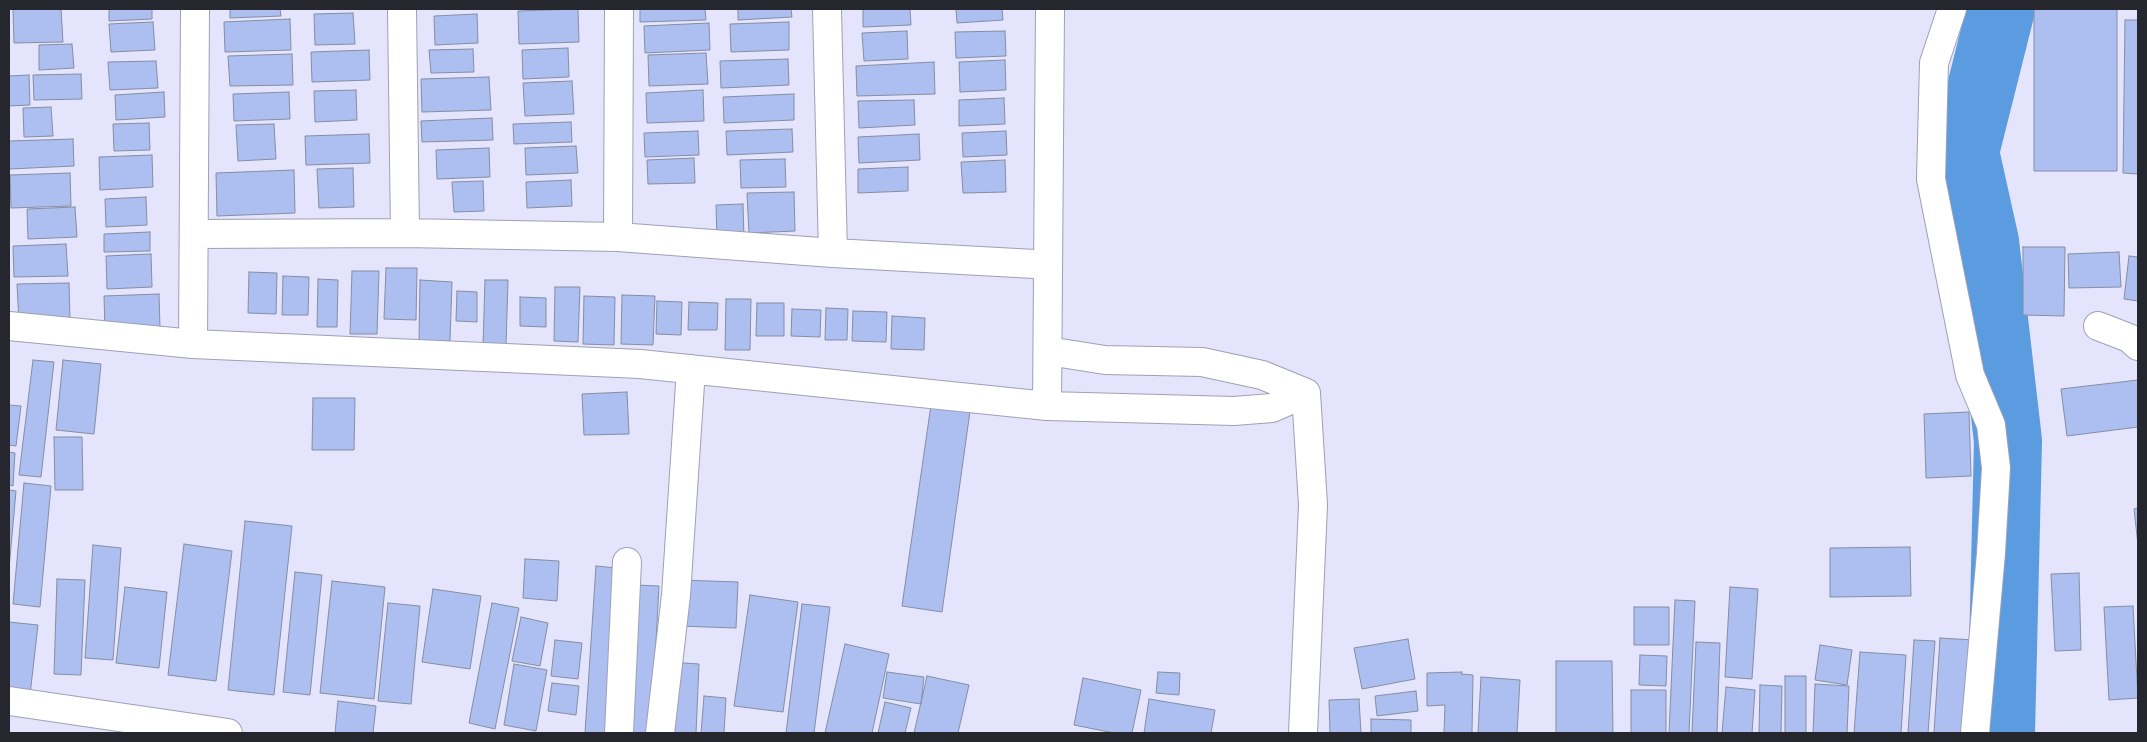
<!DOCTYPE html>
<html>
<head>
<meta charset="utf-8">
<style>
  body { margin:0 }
  #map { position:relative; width:2147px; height:742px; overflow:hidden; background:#e4e4fc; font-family:"IBM Plex Sans",sans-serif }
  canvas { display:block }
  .frame { position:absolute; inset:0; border:10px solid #26262f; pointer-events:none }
</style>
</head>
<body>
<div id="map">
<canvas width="2147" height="742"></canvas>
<div class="frame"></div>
</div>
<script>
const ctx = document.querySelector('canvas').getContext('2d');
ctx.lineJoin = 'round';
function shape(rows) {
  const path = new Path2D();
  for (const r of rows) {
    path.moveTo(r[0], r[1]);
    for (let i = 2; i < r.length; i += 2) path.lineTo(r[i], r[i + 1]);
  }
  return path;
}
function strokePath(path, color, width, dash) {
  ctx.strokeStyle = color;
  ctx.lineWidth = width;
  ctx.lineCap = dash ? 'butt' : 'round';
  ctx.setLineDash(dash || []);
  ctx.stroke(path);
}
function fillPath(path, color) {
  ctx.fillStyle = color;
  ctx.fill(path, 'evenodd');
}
strokePath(shape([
  [2001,733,2008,441,1985,242,1965,152,2001,9]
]), '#5a9cdf', 68);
const building = shape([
  [13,9,61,9,63,42,14,43,13,9],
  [109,9,152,9,152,19,109,21,109,9],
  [230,9,280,9,281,16,230,18,230,9],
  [578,9,579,42,519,44,518,11,578,9],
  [640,9,705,9,706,20,640,22,640,9],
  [738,9,791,9,792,17,738,20,738,9],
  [863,9,910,9,911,25,863,27,863,9],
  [956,9,1002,9,1003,20,957,23,956,9],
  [2034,9,2117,9,2117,171,2034,171,2034,9],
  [353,13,355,44,315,45,314,14,353,13],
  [477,14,478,43,435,45,434,16,477,14],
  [290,19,291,50,225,52,224,22,290,19],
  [2125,20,2138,20,2138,174,2123,173,2125,20],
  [153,22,155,50,111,52,109,24,153,22],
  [789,22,789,50,731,52,730,24,789,22],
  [709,23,710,50,645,53,644,26,709,23],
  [907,31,908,59,864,61,862,33,907,31],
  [1005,31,1006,56,956,58,955,32,1005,31],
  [72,44,74,68,39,70,39,45,72,44],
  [568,48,569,77,523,79,522,50,568,48],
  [473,49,474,72,431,73,429,50,473,49],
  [369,50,370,80,312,82,311,52,369,50],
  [706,53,708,84,649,86,648,55,706,53],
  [292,54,293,85,230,86,228,56,292,54],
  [788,59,789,85,721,88,720,61,788,59],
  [1005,60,1006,90,960,92,959,62,1005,60],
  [156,61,158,88,110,90,108,62,156,61],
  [934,62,935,94,857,96,856,66,934,62],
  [81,74,82,99,34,100,33,75,81,74],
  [29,75,30,105,9,106,9,76,29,75],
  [489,77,491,110,422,112,421,79,489,77],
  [572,81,574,114,525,116,523,83,572,81],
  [356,90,357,120,315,122,314,91,356,90],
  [703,90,704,121,647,123,646,93,703,90],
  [164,92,165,117,116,120,115,95,164,92],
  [289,92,290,119,234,121,233,94,289,92],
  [794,94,794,120,724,123,723,97,794,94],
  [1004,98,1005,124,959,126,959,100,1004,98],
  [914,100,915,125,859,128,858,101,914,100],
  [51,107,53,136,24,137,23,108,51,107],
  [492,118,493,140,422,142,421,121,492,118],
  [571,122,572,142,514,144,513,124,571,122],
  [149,123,150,150,114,151,113,124,149,123],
  [274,124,276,159,238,161,236,125,274,124],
  [792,129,793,152,727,155,726,131,792,129],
  [698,131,699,155,645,157,644,133,698,131],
  [1006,131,1007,155,963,157,962,133,1006,131],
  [369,134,370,163,306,165,305,136,369,134],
  [919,134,920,160,859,163,858,137,919,134],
  [73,139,74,166,9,169,9,141,73,139],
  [576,146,578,173,526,175,525,148,576,146],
  [489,148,490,177,437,179,436,150,489,148],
  [152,155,153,187,100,190,99,157,152,155],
  [694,158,695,183,648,184,647,160,694,158],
  [785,159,786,187,741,188,740,160,785,159],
  [1005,160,1006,192,963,193,961,162,1005,160],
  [908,167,908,191,858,193,858,169,908,167],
  [353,168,354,207,319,208,317,169,353,168],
  [294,170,295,213,217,216,216,173,294,170],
  [70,173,71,206,11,208,10,175,70,173],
  [571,180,572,206,527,208,526,182,571,180],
  [483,181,484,211,454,212,452,182,483,181],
  [794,192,795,231,749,233,747,193,794,192],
  [146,197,147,225,106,227,105,199,146,197],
  [743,204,744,239,717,240,716,205,743,204],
  [75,207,77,237,28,239,27,209,75,207],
  [150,232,150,251,104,252,104,234,150,232],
  [66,244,68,276,14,277,13,246,66,244],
  [2023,247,2065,247,2064,316,2023,315,2023,247],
  [2119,252,2121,287,2069,288,2068,254,2119,252],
  [151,254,152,287,107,289,106,256,151,254],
  [2129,256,2138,257,2138,301,2124,299,2129,256],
  [386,268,417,268,416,320,384,319,386,268],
  [352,271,379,271,377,334,350,334,352,271],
  [249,272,277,273,276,314,248,313,249,272],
  [283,276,309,277,308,315,282,315,283,276],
  [318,279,338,280,337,327,317,327,318,279],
  [420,280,452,282,450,341,419,341,420,280],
  [485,280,508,280,506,346,483,346,485,280],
  [69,283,70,320,19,322,17,284,69,283],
  [555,287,580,287,578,342,554,341,555,287],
  [457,291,477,292,477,322,456,321,457,291],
  [159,294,160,328,105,330,104,296,159,294],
  [622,295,655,296,653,345,621,344,622,295],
  [584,296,615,297,614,345,583,344,584,296],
  [520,297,546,298,546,327,520,326,520,297],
  [726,299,751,299,750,350,725,350,726,299],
  [657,301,682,302,681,335,656,334,657,301],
  [689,302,718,303,717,330,688,330,689,302],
  [757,303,784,303,784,336,756,336,757,303],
  [826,308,848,309,847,340,825,340,826,308],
  [792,309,821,310,820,337,791,336,792,309],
  [853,311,887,312,886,342,852,341,853,311],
  [892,316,925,318,924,350,891,349,892,316],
  [33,360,54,362,41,477,19,475,33,360],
  [63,360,101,364,94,434,56,430,63,360],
  [2138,380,2138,427,2067,436,2061,389,2138,380],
  [627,392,629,434,584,435,582,394,627,392],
  [313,398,355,398,354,450,312,450,313,398],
  [932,398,971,404,942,612,902,606,932,398],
  [9,405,21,406,16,446,9,445,9,405],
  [1969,412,1971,476,1926,478,1924,414,1969,412],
  [54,437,82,437,83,490,55,490,54,437],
  [9,452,15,453,13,486,9,485,9,452],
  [24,483,51,486,40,607,13,604,24,483],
  [9,490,16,491,9,569,9,490],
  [2138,508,2138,545,2134,509,2138,508],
  [245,521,292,526,274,695,228,690,245,521],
  [184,544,232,551,216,681,168,675,184,544],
  [93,545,121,548,113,660,85,658,93,545],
  [1910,547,1911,596,1830,597,1830,548,1910,547],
  [525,559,559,561,557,601,523,598,525,559],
  [596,566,617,568,607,733,585,733,596,566],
  [295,572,322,575,310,695,283,692,295,572],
  [2079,573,2081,650,2055,651,2051,574,2079,573],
  [57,579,85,580,81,675,54,674,57,579],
  [681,580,738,582,736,628,679,626,681,580],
  [332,581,385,587,374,699,320,693,332,581],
  [636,585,659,586,651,733,628,733,636,585],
  [125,587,167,592,159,668,116,663,125,587],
  [1730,587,1758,589,1752,679,1725,677,1730,587],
  [433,589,481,596,470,669,422,662,433,589],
  [750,595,798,602,783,712,734,706,750,595],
  [1675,600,1695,601,1689,733,1669,733,1675,600],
  [388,603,420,606,411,704,378,701,388,603],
  [492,603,519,608,495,729,469,723,492,603],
  [802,604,830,607,814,733,786,733,802,604],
  [2133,606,2138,698,2109,700,2104,607,2133,606],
  [1634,607,1669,607,1669,645,1634,645,1634,607],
  [521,617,548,623,540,666,512,661,521,617],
  [9,622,38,625,30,695,9,693,9,622],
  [1940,638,1974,640,1968,733,1934,733,1940,638],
  [1408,639,1415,679,1362,689,1354,648,1408,639],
  [555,640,582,643,578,679,551,676,555,640],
  [1914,640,1935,641,1928,733,1908,733,1914,640],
  [1696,642,1720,643,1717,733,1692,733,1696,642],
  [845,644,889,654,872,733,825,733,845,644],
  [1820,645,1852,650,1847,685,1815,680,1820,645],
  [1860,652,1906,655,1901,733,1854,733,1860,652],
  [1640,655,1667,656,1666,686,1639,685,1640,655],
  [1556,661,1612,661,1613,733,1556,733,1556,661],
  [669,662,699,664,696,733,666,733,669,662],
  [514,664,547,670,536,731,504,725,514,664],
  [887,672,924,677,921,704,883,698,887,672],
  [1158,672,1180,673,1179,695,1156,693,1158,672],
  [1462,672,1461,674,1473,675,1472,733,1444,733,1445,705,1427,706,1427,673,1462,672],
  [927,676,969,685,958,733,914,733,927,676],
  [1785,676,1806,676,1806,733,1785,733,1785,676],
  [1481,677,1520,680,1517,733,1478,733,1481,677],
  [1083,678,1141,690,1132,733,1114,733,1074,725,1083,678],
  [552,683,579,686,576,715,548,711,552,683],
  [1815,684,1849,686,1847,733,1813,733,1815,684],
  [1760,685,1782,686,1781,733,1759,733,1760,685],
  [1726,687,1755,690,1752,733,1722,733,1726,687],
  [1631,690,1666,690,1666,733,1631,733,1631,690],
  [1416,691,1418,711,1377,716,1375,696,1416,691],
  [704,696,726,698,724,733,701,733,704,696],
  [1149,699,1215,710,1211,733,1144,733,1149,699],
  [1359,699,1361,733,1330,733,1329,700,1359,699],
  [338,701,376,706,373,733,335,733,338,701],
  [885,702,911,708,905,733,878,733,885,702],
  [1371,719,1411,720,1411,733,1371,733,1371,719]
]);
fillPath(building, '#adbff0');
strokePath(building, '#848da2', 1);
const minor = shape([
  [402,9,405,233],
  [827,9,833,253],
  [1952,9,1934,63,1931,179,1970,375,1991,425,1996,468,1991,553,1975,733],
  [194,234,405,233,618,237,833,253,1035,264,1048,267],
  [618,237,619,9],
  [9,326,193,344,640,364,1047,406,1234,411,1272,408,1306,393,1313,505,1303,733],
  [2098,326,2129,338,2138,346],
  [193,344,195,9],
  [1048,351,1105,360,1202,362,1262,375,1306,393],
  [1047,406,1050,9],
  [9,701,228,733],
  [619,733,627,562],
  [660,733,676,595,691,369]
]);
strokePath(minor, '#a09fb6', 30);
strokePath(minor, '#fff', 28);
</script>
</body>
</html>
